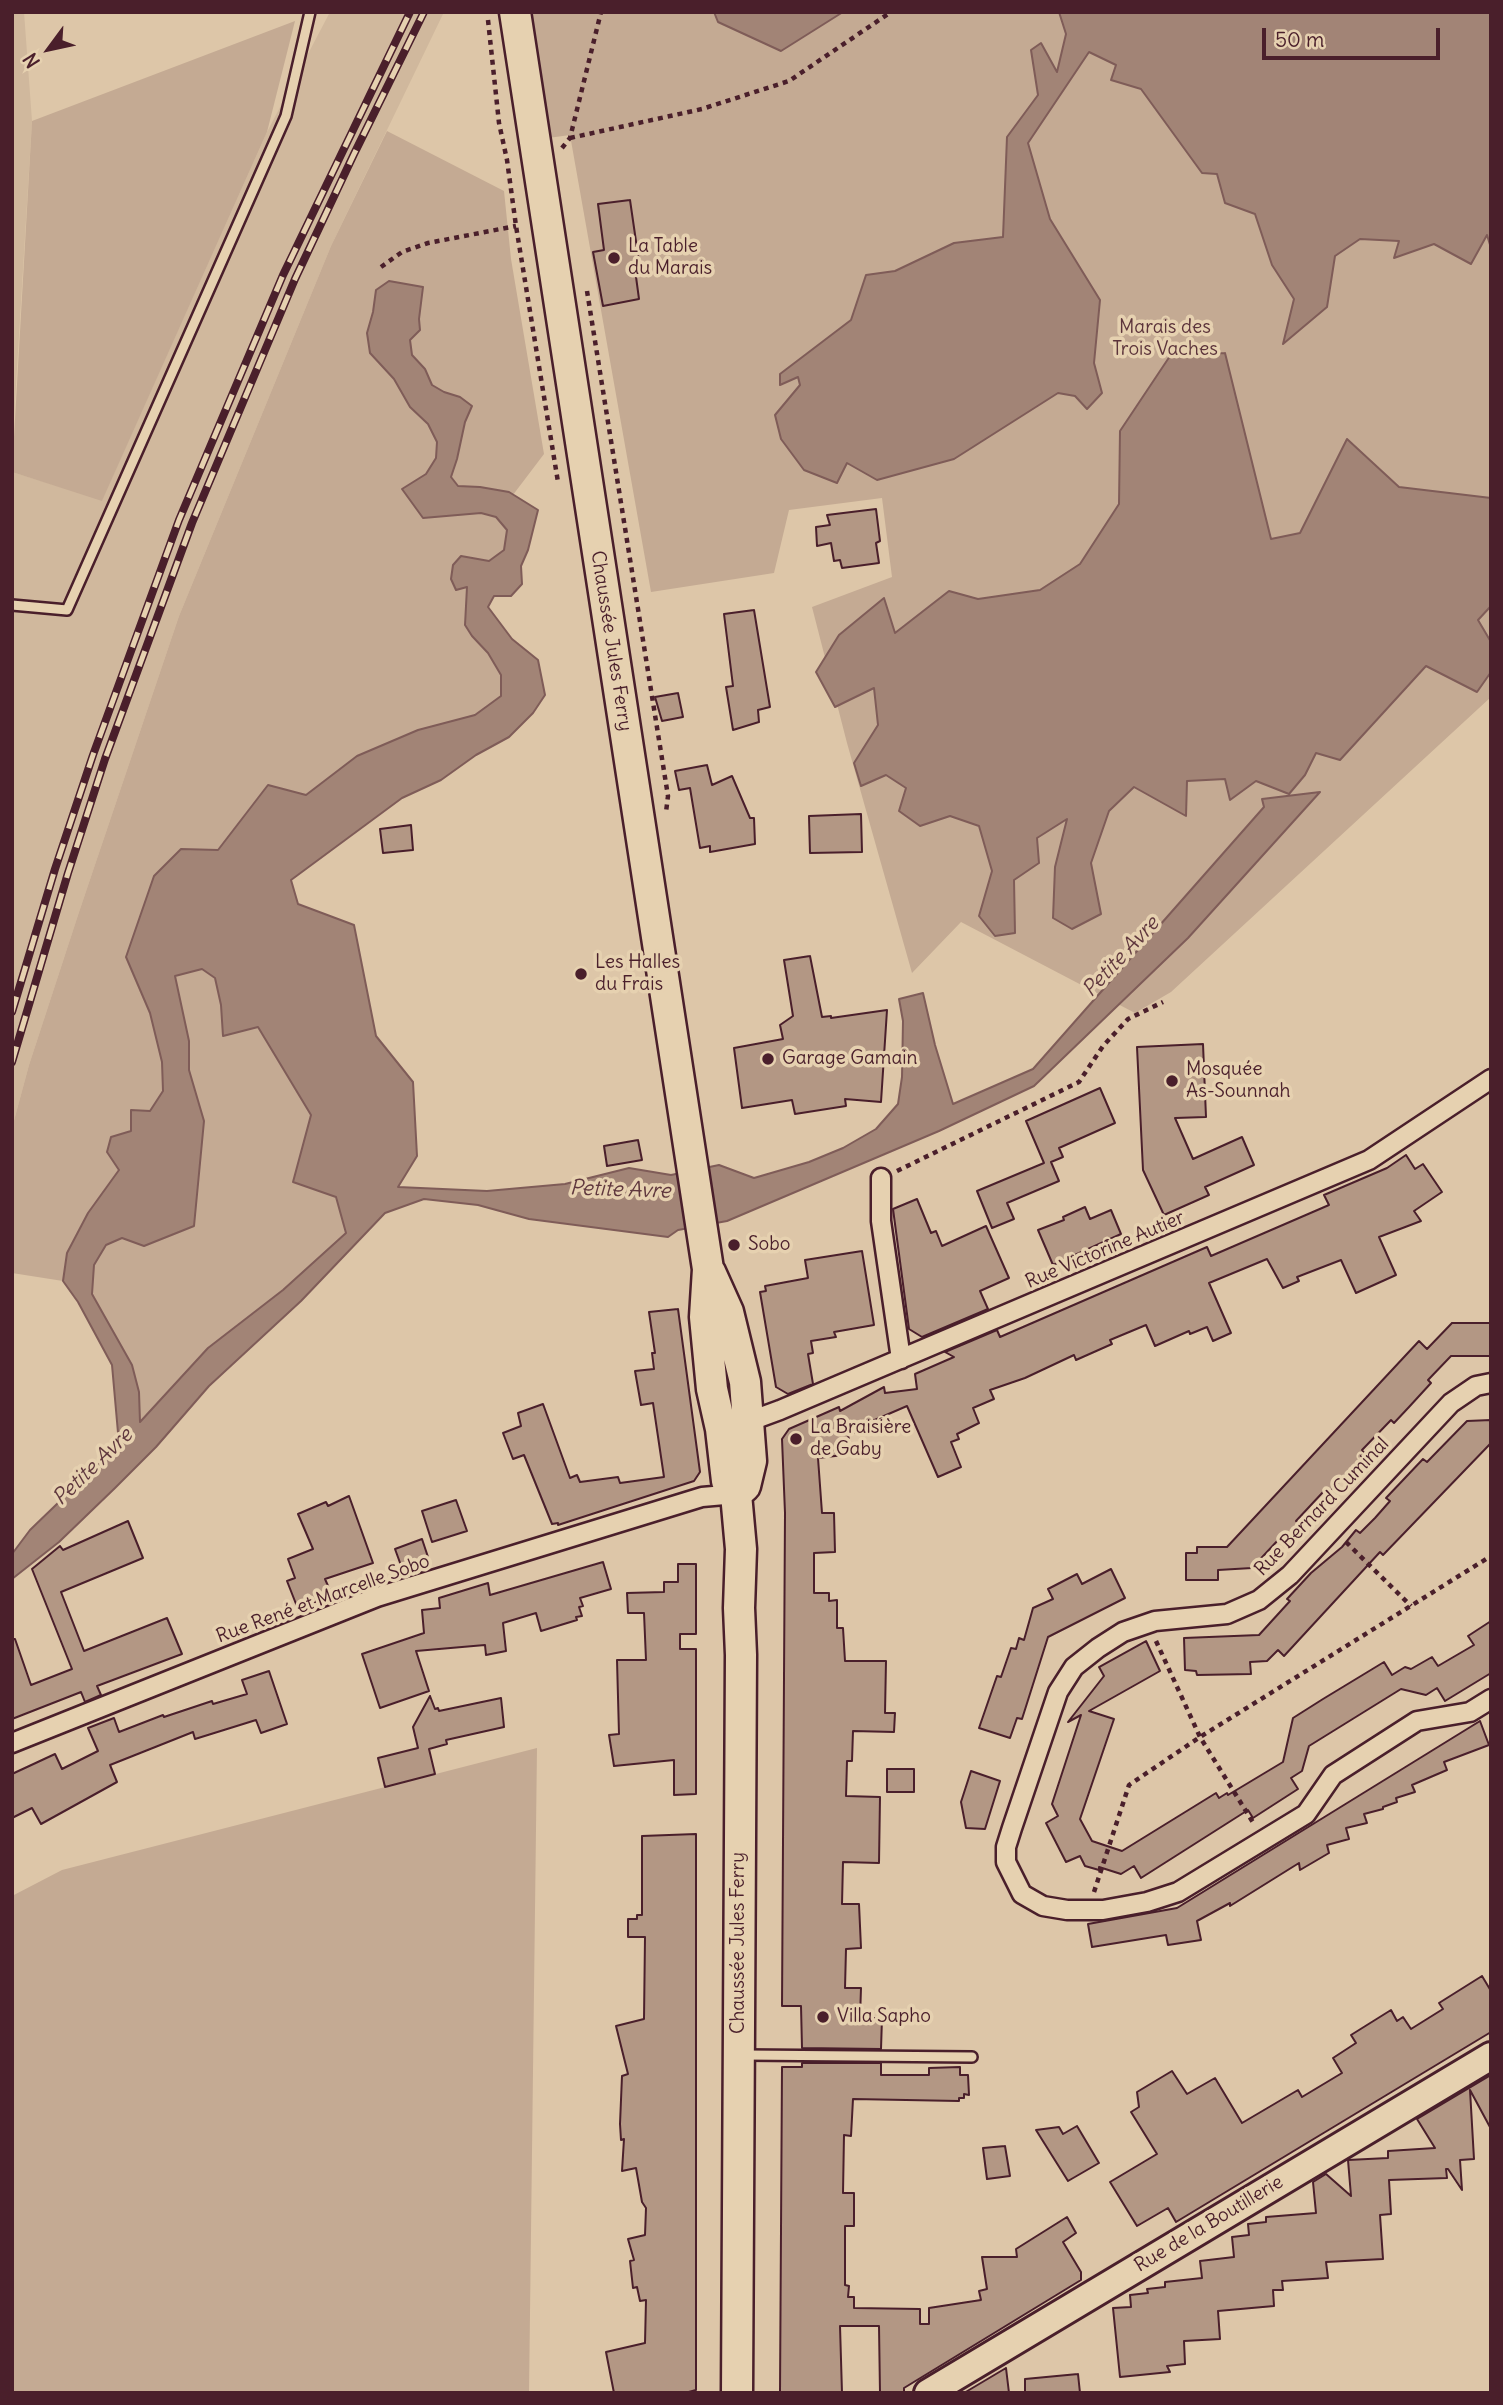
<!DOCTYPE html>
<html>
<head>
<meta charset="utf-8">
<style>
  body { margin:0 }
  #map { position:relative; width:1503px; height:2405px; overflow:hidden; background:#ddc6a8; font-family:Delius,sans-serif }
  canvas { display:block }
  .frame { position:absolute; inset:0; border:14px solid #4a1f2b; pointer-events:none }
  .north { position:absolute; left:14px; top:14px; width:70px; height:70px; -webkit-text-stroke:5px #e6d1b0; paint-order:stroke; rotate:237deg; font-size:19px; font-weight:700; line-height:28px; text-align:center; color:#4a1f2b }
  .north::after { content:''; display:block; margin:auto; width:24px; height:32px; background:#4a1f2b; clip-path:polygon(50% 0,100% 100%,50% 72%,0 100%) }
  .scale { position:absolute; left:1262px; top:28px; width:178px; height:32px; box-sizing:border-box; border:4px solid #4a1f2b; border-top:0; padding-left:9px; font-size:21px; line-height:24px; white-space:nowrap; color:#4a1f2b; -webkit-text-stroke:5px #e6d1b0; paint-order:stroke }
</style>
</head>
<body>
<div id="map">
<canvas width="1503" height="2405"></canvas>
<div class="frame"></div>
<div class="north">N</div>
<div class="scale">50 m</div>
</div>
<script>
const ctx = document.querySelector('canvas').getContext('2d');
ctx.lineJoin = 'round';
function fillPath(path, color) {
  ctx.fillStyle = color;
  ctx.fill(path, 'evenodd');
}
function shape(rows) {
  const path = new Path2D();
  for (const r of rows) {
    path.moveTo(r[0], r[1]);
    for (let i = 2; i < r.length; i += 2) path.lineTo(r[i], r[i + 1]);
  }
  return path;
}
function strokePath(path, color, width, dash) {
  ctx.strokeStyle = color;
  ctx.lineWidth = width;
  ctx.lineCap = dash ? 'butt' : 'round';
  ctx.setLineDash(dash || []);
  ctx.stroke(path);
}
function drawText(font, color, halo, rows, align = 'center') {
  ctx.font = font + ' Delius,sans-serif';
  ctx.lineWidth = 7;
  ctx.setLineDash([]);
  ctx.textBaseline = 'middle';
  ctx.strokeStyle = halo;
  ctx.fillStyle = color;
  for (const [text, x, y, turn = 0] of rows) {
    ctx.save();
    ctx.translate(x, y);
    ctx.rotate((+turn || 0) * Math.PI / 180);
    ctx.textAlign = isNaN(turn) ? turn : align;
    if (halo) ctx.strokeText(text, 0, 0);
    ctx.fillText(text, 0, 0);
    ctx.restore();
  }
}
fillPath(shape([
  [12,12,24,12,32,121,12,451],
  [330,12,444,12,331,246,179,616,79,912,29,1065,12,1128,12,472,102,500,267,132]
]), '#d0b89d');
fillPath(shape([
  [531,12,1491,12,1491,697,1171,992,1135,1013,961,922,912,973,847,743,812,607,892,577,882,498,789,510,774,573,651,592,570,135,548,138],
  [295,21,267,132,102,501,12,472,32,121],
  [387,131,504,191,511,259,544,454,497,516,507,530,504,550,489,561,467,586,465,625,472,636,488,653,501,675,501,696,475,715,418,730,357,756,306,795,268,785,218,850,181,849,126,957,150,1013,162,1062,163,1091,150,1111,107,1152,119,1170,88,1213,67,1253,63,1281,12,1273,12,1128,29,1065,79,912,179,616,331,246],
  [202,969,215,978,221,1005,223,1036,258,1027,312,1116,293,1182,336,1197,346,1234,283,1290,208,1348,140,1422,139,1392,132,1365,92,1294,94,1265,106,1245,122,1238,199,1166,204,1121,189,1069,189,1041,175,976],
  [537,1748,529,2393,12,2393,12,1896,62,1870]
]), '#c4aa93');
const water = shape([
  [714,12,843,12,781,51,718,22,714,12],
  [1059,12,1491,12,1491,248,1487,235,1471,264,1434,244,1394,258,1399,241,1360,239,1335,256,1327,307,1283,344,1294,299,1272,265,1255,214,1225,203,1217,174,1202,173,1141,89,1111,80,1116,65,1089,52,1028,143,1050,219,1100,300,1094,363,1102,393,1087,409,1075,396,1058,393,954,459,877,480,847,463,837,483,804,470,781,439,775,415,800,385,798,377,780,385,780,374,851,320,866,275,895,271,954,243,1003,237,1007,137,1038,95,1031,50,1041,43,1057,72,1066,34,1059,12],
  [389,281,423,287,419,319,420,330,410,340,412,355,425,369,432,385,444,392,460,397,472,406,465,422,457,459,451,477,458,486,480,487,509,492,538,510,528,550,521,566,522,584,511,596,494,596,488,607,512,639,538,660,545,695,533,713,509,737,476,755,441,780,402,798,291,880,298,904,354,925,376,1036,413,1082,417,1156,398,1187,487,1191,565,1184,629,1168,671,1175,719,1165,754,1178,809,1162,843,1148,876,1129,898,1104,902,1077,903,1021,899,999,923,993,935,1045,953,1104,1033,1069,1264,807,1262,799,1320,792,1188,938,1034,1086,939,1131,727,1221,678,1230,668,1237,529,1219,478,1205,424,1199,385,1213,301,1301,209,1386,156,1447,115,1488,59,1542,12,1579,12,1554,30,1530,119,1444,112,1365,78,1302,63,1281,67,1253,88,1213,119,1170,107,1152,111,1137,131,1131,131,1110,150,1111,163,1091,162,1062,150,1013,126,957,154,876,181,849,218,850,268,785,306,795,357,756,418,730,475,715,501,696,501,675,488,653,472,636,465,625,467,587,456,590,451,579,453,565,461,556,489,561,504,550,507,530,496,517,481,513,423,518,402,489,426,474,436,458,437,442,428,424,410,407,394,379,370,353,367,333,373,312,376,290,389,281],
  [202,969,215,978,221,1005,223,1036,258,1027,311,1115,293,1182,336,1197,346,1233,283,1290,208,1348,140,1422,139,1392,132,1365,92,1294,94,1265,106,1245,122,1238,144,1246,194,1226,204,1121,189,1070,189,1041,175,976,202,969],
  [1225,353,1271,539,1300,533,1347,439,1399,487,1491,498,1491,606,1478,620,1491,642,1491,672,1477,692,1426,666,1340,760,1316,753,1305,775,1289,794,1256,781,1230,800,1225,779,1187,781,1186,816,1134,787,1109,811,1091,863,1101,914,1072,929,1053,918,1055,867,1067,819,1037,838,1039,863,1014,880,1015,933,995,936,979,916,992,871,979,826,950,816,920,826,899,811,906,788,886,775,861,786,854,763,878,725,874,688,835,707,816,672,839,635,884,598,895,633,949,591,978,599,1040,590,1080,564,1119,504,1120,431,1170,356,1225,353]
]);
fillPath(water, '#a28476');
strokePath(water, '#7f5c58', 2);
const building = shape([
  [630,200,639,262,634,262,639,299,603,306,593,252,604,250,598,204,630,200],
  [876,509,880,541,876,543,879,563,842,568,840,560,834,561,831,543,817,546,816,527,830,525,827,515,876,509],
  [754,610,770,707,758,710,759,722,733,730,726,687,733,686,724,614,754,610],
  [678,693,683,717,662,721,655,697,678,693],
  [707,765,712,785,732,776,750,818,754,818,755,844,710,852,710,846,700,848,690,788,679,790,675,771,707,765],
  [861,814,862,852,810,853,809,816,861,814],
  [411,825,413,850,383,853,380,829,411,825],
  [810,956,822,1017,831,1016,831,1018,887,1010,881,1102,845,1099,846,1106,795,1114,792,1100,742,1108,734,1048,783,1039,780,1025,793,1016,784,960,810,956],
  [1203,1044,1206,1117,1175,1118,1193,1159,1242,1137,1254,1165,1205,1187,1209,1195,1164,1215,1143,1170,1137,1047,1203,1044],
  [1100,1088,1115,1123,1059,1148,1063,1157,1051,1162,1059,1181,1007,1203,1014,1219,992,1228,977,1191,1044,1163,1026,1121,1100,1088],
  [638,1140,642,1160,607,1166,604,1146,638,1140],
  [1406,1155,1415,1169,1423,1164,1442,1192,1414,1211,1421,1221,1379,1237,1396,1275,1356,1293,1341,1260,1297,1277,1299,1281,1283,1288,1267,1259,1209,1283,1231,1333,1213,1341,1207,1327,1190,1334,1189,1331,1155,1346,1146,1325,1110,1340,1112,1344,1076,1360,1074,1355,1025,1378,990,1390,994,1399,973,1408,979,1423,957,1434,959,1439,951,1442,961,1467,938,1477,907,1406,870,1422,871,1425,848,1435,852,1454,818,1458,822,1513,834,1513,835,1552,814,1553,814,1593,829,1593,829,1601,837,1600,837,1628,843,1628,845,1661,886,1661,885,1713,895,1713,894,1732,853,1731,852,1761,847,1761,846,1796,880,1797,879,1863,843,1862,842,1904,859,1904,861,1948,846,1949,845,1988,861,1988,860,2018,882,2018,881,2049,802,2048,801,2006,782,2006,785,1513,782,1439,789,1429,839,1407,840,1411,884,1387,885,1393,917,1389,915,1374,954,1357,945,1352,997,1330,1000,1337,1207,1247,1211,1256,1329,1205,1324,1195,1387,1168,1406,1155],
  [917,1199,931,1233,936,1231,942,1246,986,1226,1009,1278,980,1291,988,1309,922,1337,909,1329,893,1209,917,1199],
  [1085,1207,1090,1219,1111,1210,1121,1234,1053,1265,1038,1230,1064,1220,1063,1217,1085,1207],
  [862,1251,874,1325,834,1332,836,1337,811,1341,813,1353,808,1354,813,1384,788,1394,776,1387,760,1292,766,1291,765,1286,808,1278,805,1260,862,1251],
  [678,1309,700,1472,694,1481,558,1525,558,1523,552,1524,524,1455,513,1459,503,1433,521,1426,518,1413,543,1404,570,1478,577,1475,580,1482,618,1477,620,1483,664,1477,653,1403,641,1405,635,1371,654,1369,652,1353,655,1353,649,1312,678,1309],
  [1452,1323,1491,1323,1491,1356,1451,1356,1428,1380,1431,1383,1409,1407,1394,1423,1391,1420,1362,1450,1365,1454,1335,1486,1327,1494,1324,1491,1296,1521,1300,1525,1283,1541,1280,1538,1252,1568,1218,1570,1218,1580,1186,1580,1186,1553,1197,1553,1197,1547,1227,1547,1419,1341,1427,1349,1452,1323],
  [1491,1420,1491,1443,1383,1555,1380,1552,1284,1656,1278,1650,1267,1661,1250,1662,1251,1674,1197,1675,1196,1671,1185,1670,1184,1638,1259,1635,1290,1601,1287,1599,1311,1573,1342,1547,1356,1530,1360,1533,1375,1518,1390,1501,1386,1498,1423,1459,1427,1462,1467,1421,1491,1420],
  [349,1496,373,1563,325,1579,332,1595,298,1609,287,1581,295,1578,288,1559,313,1549,298,1514,326,1502,328,1506,349,1496],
  [456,1500,467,1531,432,1542,422,1511,456,1500],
  [128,1521,143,1558,61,1592,84,1651,167,1618,182,1654,97,1686,101,1695,85,1702,81,1692,12,1719,12,1639,15,1639,31,1685,72,1669,32,1569,60,1546,63,1550,128,1521],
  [422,1539,430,1563,403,1571,395,1549,422,1539],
  [603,1562,611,1589,580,1598,583,1606,579,1607,582,1616,576,1617,577,1620,541,1631,536,1613,503,1623,506,1651,486,1655,485,1645,416,1651,429,1691,380,1708,362,1654,424,1633,422,1610,440,1608,439,1598,488,1583,490,1595,603,1562],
  [678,1564,696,1564,696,1634,680,1634,680,1649,696,1649,696,1794,674,1795,674,1760,614,1766,609,1735,619,1734,617,1660,646,1660,644,1613,628,1613,627,1593,664,1592,664,1582,678,1582,678,1564],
  [1111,1569,1125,1598,1048,1637,1022,1719,1017,1718,1010,1738,979,1728,997,1676,1001,1677,1011,1648,1016,1649,1019,1638,1024,1640,1033,1608,1053,1599,1048,1589,1077,1574,1082,1584,1111,1569],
  [1491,1621,1491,1673,1445,1701,1437,1688,1426,1695,1401,1689,1309,1746,1302,1771,1291,1778,1298,1789,1253,1818,1248,1810,1141,1878,1134,1866,1121,1874,1099,1867,1099,1870,1085,1866,1080,1856,1066,1862,1046,1823,1058,1816,1052,1804,1081,1715,1068,1722,1104,1676,1099,1667,1146,1641,1160,1671,1089,1711,1114,1719,1080,1819,1092,1841,1122,1851,1216,1793,1219,1798,1227,1793,1228,1795,1283,1762,1293,1718,1323,1699,1384,1662,1392,1675,1405,1667,1411,1669,1432,1657,1438,1666,1474,1645,1468,1636,1491,1621],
  [269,1671,287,1724,261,1733,256,1720,195,1739,193,1732,110,1765,117,1782,41,1824,32,1808,12,1818,12,1774,55,1754,62,1769,98,1751,88,1728,114,1718,119,1732,163,1715,164,1717,212,1701,213,1704,247,1694,242,1680,269,1671],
  [430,1696,435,1709,438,1708,439,1711,501,1698,504,1727,446,1740,447,1744,429,1749,435,1774,385,1787,378,1758,418,1748,413,1727,430,1696],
  [1480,1721,1489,1745,1444,1762,1447,1770,1412,1785,1415,1792,1396,1798,1397,1802,1383,1807,1383,1809,1364,1814,1367,1823,1346,1828,1349,1839,1327,1845,1329,1853,1300,1870,1299,1863,1230,1906,1230,1903,1197,1921,1201,1940,1168,1945,1166,1935,1092,1947,1088,1924,1177,1908,1480,1721],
  [887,1769,914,1769,914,1792,887,1792,887,1769],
  [971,1771,1000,1781,985,1829,966,1828,961,1802,971,1771],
  [696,1834,696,2390,685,2393,614,2393,606,2352,645,2343,646,2300,640,2301,637,2287,633,2288,630,2261,634,2260,628,2239,645,2235,646,2208,642,2202,636,2168,622,2171,624,2139,621,2140,620,2124,622,2076,628,2074,616,2026,644,2019,645,1937,628,1937,628,1919,637,1919,637,1915,642,1915,642,1836,696,1834],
  [1482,1976,1491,1991,1491,2032,1176,2222,1168,2208,1137,2226,1110,2182,1157,2154,1131,2112,1139,2107,1137,2092,1172,2071,1187,2094,1215,2078,1242,2123,1298,2090,1302,2097,1342,2073,1333,2058,1356,2043,1351,2035,1391,2010,1397,2021,1403,2017,1411,2029,1443,2009,1439,2003,1482,1976],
  [802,2063,881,2063,881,2075,929,2075,929,2068,960,2067,960,2075,968,2075,969,2095,964,2094,964,2098,959,2098,959,2101,853,2099,851,2136,844,2135,843,2193,854,2193,854,2226,845,2226,845,2285,849,2286,848,2297,854,2297,854,2308,920,2309,920,2324,929,2324,929,2308,981,2300,979,2291,987,2289,982,2257,1017,2257,1016,2249,1067,2217,1076,2233,1063,2242,1081,2272,1081,2280,904,2388,904,2393,880,2393,879,2326,840,2326,842,2393,780,2393,782,2067,802,2067,802,2063],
  [1491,2075,1491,2129,1470,2090,1474,2159,1460,2160,1462,2190,1448,2169,1446,2169,1447,2178,1389,2180,1391,2214,1380,2215,1383,2259,1326,2262,1328,2278,1282,2281,1283,2290,1273,2290,1274,2306,1218,2311,1220,2339,1184,2341,1185,2364,1167,2366,1170,2372,1120,2377,1113,2308,1131,2307,1130,2295,1148,2293,1147,2289,1165,2287,1165,2282,1202,2278,1200,2261,1234,2257,1232,2237,1249,2235,1248,2224,1266,2222,1266,2217,1316,2213,1313,2182,1326,2174,1351,2196,1348,2160,1388,2158,1388,2151,1435,2148,1417,2119,1491,2075],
  [1077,2126,1099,2163,1068,2181,1036,2130,1059,2127,1063,2134,1077,2126],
  [1005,2146,1010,2176,987,2179,983,2148,1005,2146],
  [1006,2368,1009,2393,964,2393,1006,2368],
  [1078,2374,1080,2393,1025,2393,1025,2379,1078,2374]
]);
fillPath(building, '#b39784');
strokePath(building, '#4a1f2b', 2);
const lane = shape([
  [12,605,67,610,286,116,310,12],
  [744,2055,972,2057]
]);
const street = shape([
  [881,1178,881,1221,901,1359],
  [1491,1383,1476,1386,1451,1403,1290,1575,1259,1600,1227,1614,1155,1621,1123,1632,1098,1648,1074,1667,1058,1692,1012,1828,1006,1847,1006,1862,1022,1894,1043,1906,1067,1910,1103,1910,1147,1902,1178,1892,1306,1814,1333,1775,1417,1721,1470,1712,1491,1699],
  [742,1424,780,1410,1369,1160,1491,1079],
  [12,1743,377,1597,702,1497,736,1494]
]);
const secondary = shape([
  [928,2393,1491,2056]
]);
const primary = shape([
  [515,12,708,1269,705,1317,712,1389,721,1429,727,1481,736,1494,741,1549,739,1608,741,1655,737,2393],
  [710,1272,728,1312,745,1382,751,1461,745,1486,736,1494]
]);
strokePath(lane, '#4a1f2b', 14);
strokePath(street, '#4a1f2b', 23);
strokePath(secondary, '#4a1f2b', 32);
strokePath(primary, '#4a1f2b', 35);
strokePath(shape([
  [488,20,499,123,507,160,516,226,558,482],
  [570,138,702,109,789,81,891,12],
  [562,148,570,138,601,12],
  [381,267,402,252,428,243,516,226],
  [587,291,668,796,666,812],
  [897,1171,1079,1082,1103,1046,1128,1019,1163,1002],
  [1346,1542,1411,1606],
  [1156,1641,1200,1737,1254,1824],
  [1094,1892,1129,1785,1200,1737,1491,1556]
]), '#4a1f2b', 4.5, [5, 5]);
strokePath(lane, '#e6d1b0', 9);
strokePath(street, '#e6d1b0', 18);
strokePath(secondary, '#e6d1b0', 26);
strokePath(primary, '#e6d1b0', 30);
const rail = shape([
  [12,1012,55,869,93,755,179,520,283,275,410,12],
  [12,1062,68,873,105,759,192,523,295,279,354,154,424,12]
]);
strokePath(rail, '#4a1f2b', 8);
strokePath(rail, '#e6d1b0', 5, [16]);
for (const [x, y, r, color] of [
  [614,258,7,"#4a1f2b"],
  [581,974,7,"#4a1f2b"],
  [768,1059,7,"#4a1f2b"],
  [1172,1081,7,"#4a1f2b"],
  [734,1245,7,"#4a1f2b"],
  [796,1439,7,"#4a1f2b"],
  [823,2017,7,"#4a1f2b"]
]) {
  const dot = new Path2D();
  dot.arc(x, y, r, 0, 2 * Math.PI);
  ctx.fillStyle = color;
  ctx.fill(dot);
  strokePath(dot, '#e6d1b0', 2.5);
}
drawText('19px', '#4a1f2b', '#e6d1b0', [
  ["La Table",628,247],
  ["du Marais",628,269],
  ["Les Halles",595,963],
  ["du Frais",595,985],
  ["Garage Gamain",782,1059],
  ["Mosquée",1186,1070],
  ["As-Sounnah",1186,1092],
  ["Sobo",748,1245],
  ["La Braisière",810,1428],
  ["de Gaby",810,1450],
  ["Villa Sapho",837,2017]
], 'left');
drawText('19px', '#5c343b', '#e6d1b0', [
  ["Marais des",1165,328],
  ["Trois Vaches",1165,350]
]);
drawText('19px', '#4a1f2b', '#e6d1b0', [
  ["Chaussée Jules Ferry",611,641,81],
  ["Rue Victorine Autier",1105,1250,-23],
  ["Rue Bernard Cuminal",1322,1507,-46],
  ["Rue René et Marcelle Sobo",323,1599,-20],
  ["Chaussée Jules Ferry",739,1943,-90],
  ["Rue de la Boutillerie",1209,2224,-31]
]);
drawText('italic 21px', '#60383e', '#e6d1b0', [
  ["Petite Avre",1121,957,-47],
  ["Petite Avre",620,1190,2],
  ["Petite Avre",93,1467,-44]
]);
</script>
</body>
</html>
